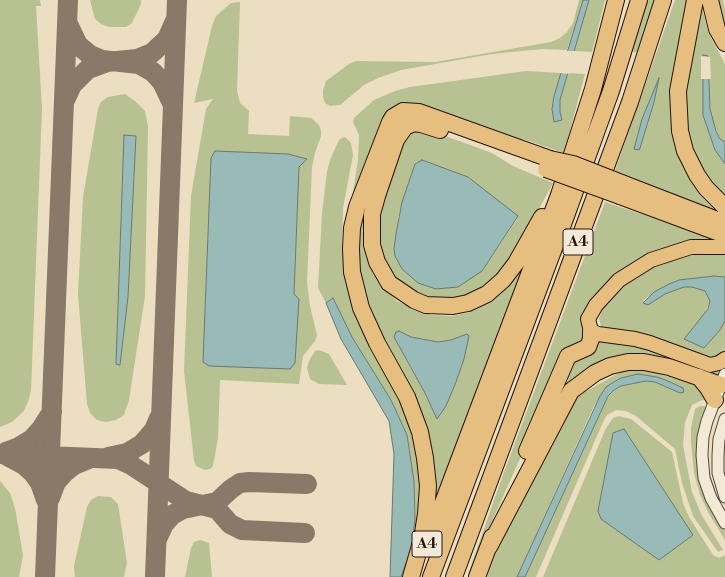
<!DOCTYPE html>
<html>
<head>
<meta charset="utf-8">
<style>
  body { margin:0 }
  canvas { display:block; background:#ebdec1 }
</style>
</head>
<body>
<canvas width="725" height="577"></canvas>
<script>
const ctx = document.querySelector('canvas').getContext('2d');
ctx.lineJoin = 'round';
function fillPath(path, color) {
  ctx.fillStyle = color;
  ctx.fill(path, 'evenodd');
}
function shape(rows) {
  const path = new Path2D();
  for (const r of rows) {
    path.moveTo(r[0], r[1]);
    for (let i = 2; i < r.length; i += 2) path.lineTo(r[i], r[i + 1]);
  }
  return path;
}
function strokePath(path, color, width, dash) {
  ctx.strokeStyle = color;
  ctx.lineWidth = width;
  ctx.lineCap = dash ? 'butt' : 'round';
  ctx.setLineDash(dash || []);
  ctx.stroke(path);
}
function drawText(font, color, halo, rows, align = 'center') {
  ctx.font = font + ' "Libre Bodoni",serif';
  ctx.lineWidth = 3;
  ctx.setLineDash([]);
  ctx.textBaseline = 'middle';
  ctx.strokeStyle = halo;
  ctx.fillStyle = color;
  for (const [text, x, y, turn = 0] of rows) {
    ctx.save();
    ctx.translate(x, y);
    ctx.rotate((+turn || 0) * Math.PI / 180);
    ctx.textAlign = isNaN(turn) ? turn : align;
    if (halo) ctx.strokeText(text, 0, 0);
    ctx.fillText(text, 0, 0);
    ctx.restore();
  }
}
fillPath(shape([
  [0,0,40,0,41,6,36,6,42,109,31,390,28,402,23,412,12,422,0,427],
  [90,0,141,0,141,4,132,23,126,27,109,27,101,24,95,19],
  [579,0,583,0,567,50,542,49,492,54,401,70,378,78,364,85,340,105,330,106,325,103,323,97,323,90,326,81,349,64,356,61,435,62,551,42,560,38,567,32,573,23],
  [589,0,605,0,592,52,574,51],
  [648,0,654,0,648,20,637,52,632,52],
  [675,0,690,0,672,117,725,214,615,171],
  [702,0,703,11,709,34,725,64,725,142,720,139,711,116,703,55,703,115,715,150,725,164,725,197,719,192,693,158,681,98],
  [717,0,723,0,725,10,725,34],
  [240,2,237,91,240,103,249,111,248,134,289,136,290,116,311,118,319,125,321,130,321,136,315,153,312,167,307,282,310,306,317,335,315,341,303,356,299,384,220,380,218,438,213,466,210,469,205,470,196,466,194,461,184,371,191,196,206,109,213,99,194,103,212,26,216,16,231,3],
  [215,151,288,154,307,159,299,167,294,294,299,299,203,362,211,158],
  [526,71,561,73,552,105,554,122,562,120,560,112,560,100,568,73,585,74,564,153,523,139,517,141,414,104,402,103,395,105,385,116,365,162,351,204,358,160,359,135,353,122,354,118,374,100,395,91,410,87],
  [125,94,135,101,145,111,148,127,145,296,129,400,124,415,116,420,106,422,97,420,90,413,87,404,78,294,83,197,98,109,101,102,108,97],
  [124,135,136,136,128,297,120,365,116,364],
  [426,129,492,153,513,166,553,183,517,249,498,276,481,289,454,301,419,297,394,280,380,252,376,223,406,130],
  [422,160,468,177,517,219,482,271,436,289,418,283,398,218,411,176],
  [345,137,351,143,353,155,343,208,342,244,343,264,348,290,355,311,399,395,418,452,422,505,412,547,415,528,415,501,414,481,407,435,391,400,352,337,332,298,326,303,318,288,322,213,327,172,330,160,337,144,340,139],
  [370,190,365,239,368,259,372,272,380,285,397,301,414,310,432,315,452,316,471,312,489,303,504,290,528,255,430,518,430,469,363,291,357,252,361,221],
  [401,332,411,337,438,342,451,340,467,334,468,336,464,359,456,382,446,406,437,419,425,393,394,337],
  [605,202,725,241,652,256,582,322,586,336,527,443,467,577,503,475],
  [716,253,725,255,725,277,714,276,679,280,654,292,643,301,648,305,665,294,684,287,692,287,705,291,710,301,705,314,704,348,720,330,725,321,725,350,717,357,712,358,603,328,601,326,599,319,603,307,619,288,637,275,657,265,676,258,694,255],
  [599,337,626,340,721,371,719,378,604,361,541,436,572,362],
  [319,350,329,354,347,385,319,384,310,379,307,368,309,361,315,351],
  [647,370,698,386,710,401,702,400,692,405,685,422,683,445,692,492,701,514,723,550,718,552,693,516,682,483,675,449,636,416,626,411,616,410,607,415,603,422,536,577,525,577,608,396,614,390,621,386,646,381,655,382,680,393,680,386,647,375,621,378,606,387,594,406,517,577,485,577,516,506,572,403,578,396,615,375,625,371],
  [700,406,708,406,700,428,715,514,725,531,725,540,708,512,700,495,694,473,691,442,691,428,695,409],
  [619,416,631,419,672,452,683,503,689,517,713,555,719,558,725,555,725,577,543,577,606,428,613,418],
  [0,481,10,493,15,508,23,555,19,577,0,577],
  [98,496,111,497,118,504,127,563,124,577,75,577,74,566,87,507,91,500],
  [200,540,209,543,212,577,185,577,191,548,194,542]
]), '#b8c192');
const water = shape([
  [583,0,589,0,560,100,560,112,562,120,554,122,552,109,554,96,583,0],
  [703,55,708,56,710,109,716,131,720,139,725,142,725,164,715,150,703,115,703,55],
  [659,78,654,102,640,148,639,150,634,149,642,119,659,78],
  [124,135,136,136,128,297,120,365,116,364,124,135],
  [215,151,288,154,307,159,299,167,294,294,299,299,295,363,290,369,209,366,203,362,211,158,215,151],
  [422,160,468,177,518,216,482,271,458,287,436,289,418,283,402,269,395,256,394,249,396,234,402,202,415,164,422,160],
  [714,276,725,277,725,321,720,330,704,348,684,339,708,309,710,301,705,291,692,287,684,287,665,294,648,305,643,303,654,292,667,285,679,280,714,276],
  [333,298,352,337,391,400,407,435,414,481,415,519,412,547,401,577,390,577,394,454,389,421,341,339,326,303,333,298],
  [399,331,411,337,438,342,451,340,467,334,469,336,464,359,456,382,446,406,437,419,425,393,394,337,396,332,399,331],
  [638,374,657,377,668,381,683,388,684,392,680,393,655,382,646,381,621,386,614,390,608,396,525,577,517,577,600,396,606,387,612,383,621,378,638,374],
  [624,429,693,535,659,560,601,519,598,511,613,433,624,429]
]);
fillPath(water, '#99bbb7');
strokePath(water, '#6b7873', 1);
fillPath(shape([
  [565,51,576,51,570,74,559,73],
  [701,56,710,57,711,79,701,79]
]), '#ebdec1');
strokePath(shape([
  [68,24,78,45,90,55,102,60,139,64,153,72,162,82,172,103],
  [65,100,72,85,88,69,107,62,137,59,152,53,167,39,175,21],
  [6,452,17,448,32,439,41,429,52,412],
  [1,454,118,459,131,465,186,501,217,509,230,524,242,530,305,533],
  [5,455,24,465,33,473,40,483,46,500],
  [108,457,127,453,142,444,154,430,159,418],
  [50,498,56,482,64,473,74,465,91,458],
  [157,539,164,524,172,515,183,509,217,502,231,489,240,483,249,482,307,484],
  [45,577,68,0],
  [155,577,177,0]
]), '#887968', 20);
const minor = shape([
  [725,374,707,421,703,437,702,455,704,478,711,498,725,523],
  [725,419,719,439,718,455,718,473,725,497]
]);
const major = shape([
  [725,247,691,247,651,260,619,280,596,305,588,319,591,331,598,334,635,339,650,343,710,365,719,363,725,359]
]);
const highway = shape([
  [695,0,678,91,680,131,685,151,697,175,706,188,725,207],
  [710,0,717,29,725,43],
  [440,130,421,124,414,123,405,127,396,140,377,196,372,214,372,245,377,262,389,283,414,300,426,305,453,306,468,303,487,294,503,280,516,263,542,217],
  [624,184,725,223],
  [620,196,725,235],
  [699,377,708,388,715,400],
  [527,451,568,356,588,347,591,339,591,331],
  [430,537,559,195,593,89,616,0],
  [489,547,571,391,595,373,610,366,628,362,644,362,669,367,721,385],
  [411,577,422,539,426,514,428,486,425,458,420,432,407,397,377,343,361,308,352,272,351,249,352,228,357,207,390,122,393,117,403,111,419,112,550,159],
  [431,577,566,216,611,91,639,0],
  [454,577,630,102,663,0],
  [477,577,492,537]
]);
strokePath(minor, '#57463b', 13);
strokePath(major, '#26140e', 16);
strokePath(highway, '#26140e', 18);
strokePath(minor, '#f2ead7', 11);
strokePath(major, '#e6bf80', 14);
strokePath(highway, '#e6bf80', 16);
const highwayBridge = shape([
  [550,159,573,164,624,184],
  [546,169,620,196]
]);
strokePath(highwayBridge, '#26140e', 18, []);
strokePath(highwayBridge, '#e6bf80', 16);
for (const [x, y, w] of [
  [578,242,30],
  [427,544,30]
]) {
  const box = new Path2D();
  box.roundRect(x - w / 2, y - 13, w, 26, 3);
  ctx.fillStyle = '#f2ead7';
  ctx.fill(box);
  strokePath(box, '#26140e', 1);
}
drawText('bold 15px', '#26140e', null, [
  ["A4",578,242],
  ["A4",427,544]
]);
</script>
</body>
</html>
